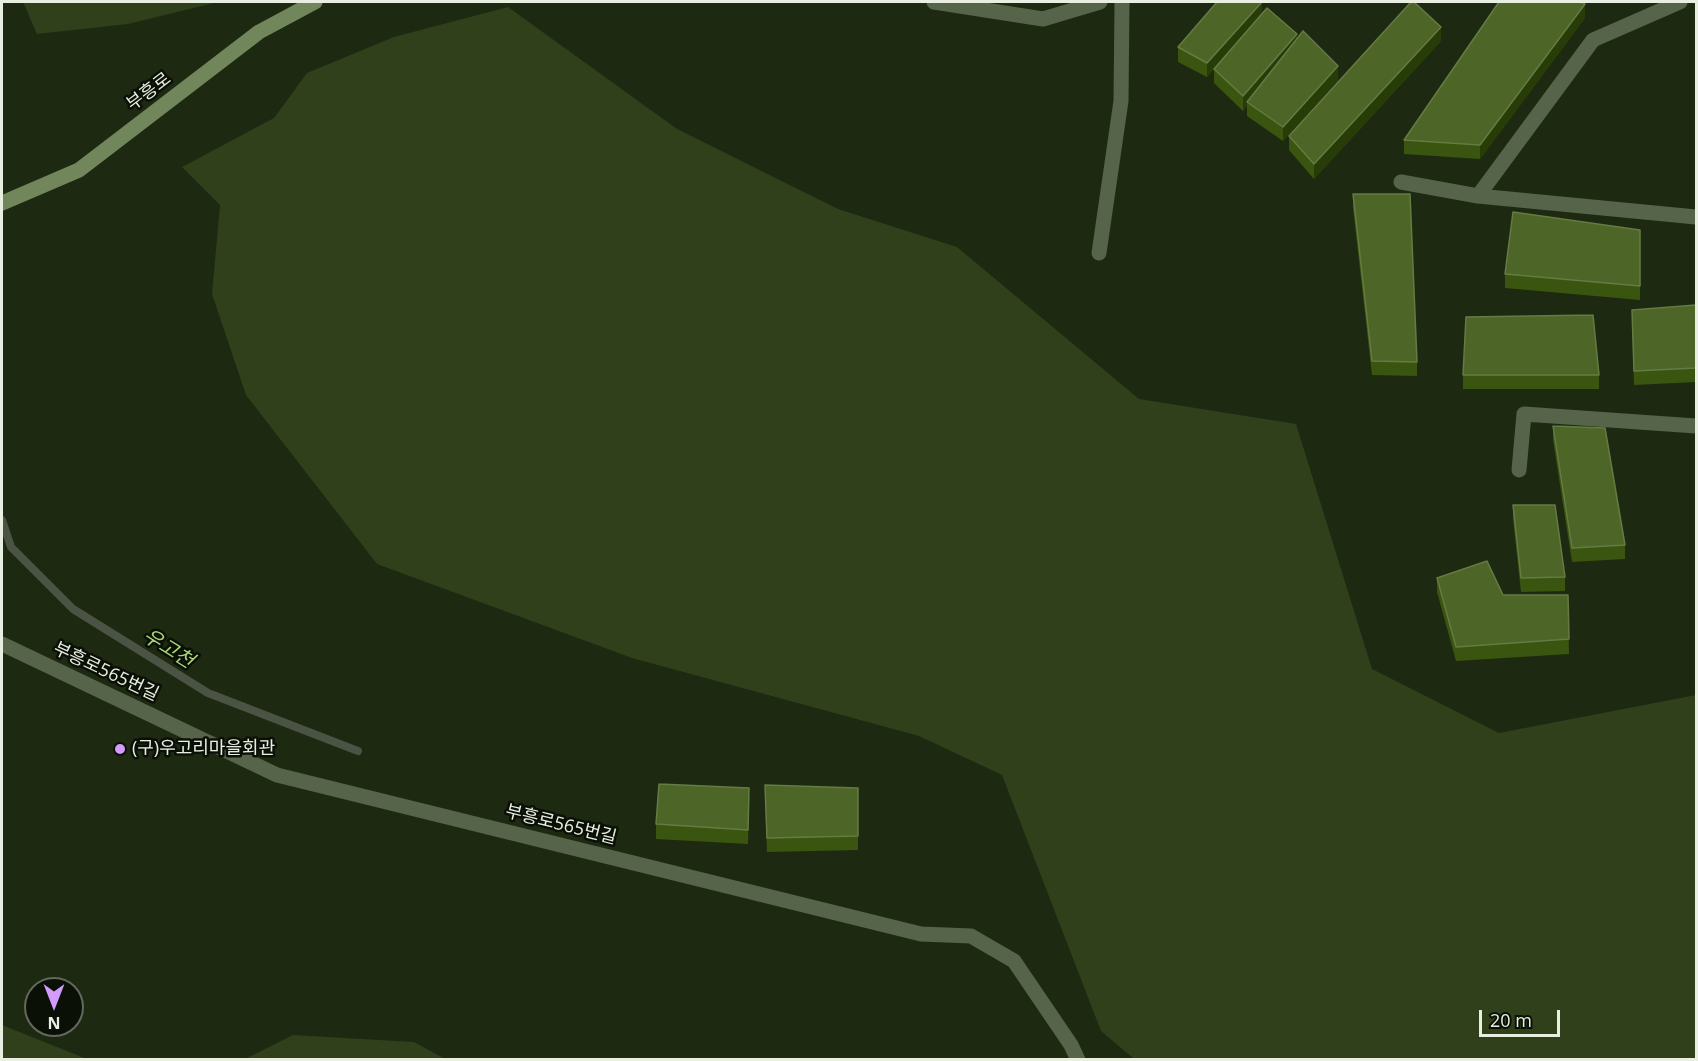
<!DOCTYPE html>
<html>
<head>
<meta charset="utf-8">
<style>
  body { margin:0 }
  #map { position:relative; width:1698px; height:1061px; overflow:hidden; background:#1e2912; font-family:"Open Sans",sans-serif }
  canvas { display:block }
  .frame { position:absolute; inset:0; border:3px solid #e8efe1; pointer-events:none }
  .north { position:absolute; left:24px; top:977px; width:60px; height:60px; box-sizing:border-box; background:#0b1007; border:2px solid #63695e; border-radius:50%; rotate:180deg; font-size:16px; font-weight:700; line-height:24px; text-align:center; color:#e8efe1 }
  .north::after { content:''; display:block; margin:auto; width:21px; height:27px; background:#d39cfc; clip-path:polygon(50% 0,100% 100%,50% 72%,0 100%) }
  .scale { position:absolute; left:1479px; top:1010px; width:81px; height:27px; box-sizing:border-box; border:3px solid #e8efe1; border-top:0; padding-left:8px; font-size:18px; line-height:21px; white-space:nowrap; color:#e8efe1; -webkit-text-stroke:4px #0b1007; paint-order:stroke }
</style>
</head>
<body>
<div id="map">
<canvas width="1698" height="1061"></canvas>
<div class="frame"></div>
<div class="north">N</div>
<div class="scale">20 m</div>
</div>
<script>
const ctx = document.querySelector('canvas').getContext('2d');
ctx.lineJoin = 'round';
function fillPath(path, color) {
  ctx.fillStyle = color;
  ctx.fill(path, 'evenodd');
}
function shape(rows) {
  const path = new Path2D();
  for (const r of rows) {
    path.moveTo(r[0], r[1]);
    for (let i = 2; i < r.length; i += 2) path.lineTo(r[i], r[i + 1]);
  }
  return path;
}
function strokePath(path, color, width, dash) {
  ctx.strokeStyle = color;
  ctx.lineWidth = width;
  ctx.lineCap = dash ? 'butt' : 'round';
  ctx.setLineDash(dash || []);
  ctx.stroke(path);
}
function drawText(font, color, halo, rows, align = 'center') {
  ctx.font = font + ' "Open Sans","Noto Sans KR",sans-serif';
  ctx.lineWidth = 5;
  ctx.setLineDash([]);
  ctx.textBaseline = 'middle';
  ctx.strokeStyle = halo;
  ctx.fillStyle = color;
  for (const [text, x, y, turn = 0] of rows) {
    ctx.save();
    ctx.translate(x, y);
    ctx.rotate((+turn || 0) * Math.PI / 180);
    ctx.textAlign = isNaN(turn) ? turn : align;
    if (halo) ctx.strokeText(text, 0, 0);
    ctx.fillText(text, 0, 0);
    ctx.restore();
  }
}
fillPath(shape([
  [23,2,218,2,128,24,37,34],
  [508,7,677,129,838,209,957,247,1139,399,1296,424,1372,669,1499,733,1696,695,1696,1059,1134,1059,1101,1031,1002,775,919,736,632,658,377,564,246,395,212,294,220,205,182,167,274,118,307,73,394,37],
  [2,1025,87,1059,2,1059],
  [293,1035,414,1042,445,1059,245,1059]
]), '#2f401a');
strokePath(shape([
  [2,520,11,547,73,609,208,693,358,751]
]), '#4a5344', 8);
strokePath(shape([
  [1401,182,1478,196,1696,217],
  [1478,196,1593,40,1680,2],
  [1099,253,1121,101,1122,2],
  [1519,470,1524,414,1696,426]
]), '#566449', 15);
strokePath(shape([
  [934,2,1043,19,1100,2],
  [2,644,277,775,921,934,971,936,1014,961,1071,1045,1078,1060]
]), '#566449', 15);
strokePath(shape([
  [2,203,79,170,259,32,315,2]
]), '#71875b', 15);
fillPath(shape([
  [1262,13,1297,39,1338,80,1283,141,1247,116,1247,105,1243,111,1214,83,1214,69,1207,77,1178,62,1178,47],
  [1585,18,1480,159,1404,154,1404,140],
  [1441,41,1314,179,1289,150,1289,136],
  [1353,194,1417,362,1417,376,1372,375,1353,208],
  [1640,230,1640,300,1505,288,1505,274],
  [1696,305,1696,382,1634,385,1632,324],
  [1463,375,1599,375,1599,389,1463,389],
  [1553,426,1625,545,1625,559,1572,562,1553,440],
  [1513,505,1565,577,1565,591,1521,592,1513,519],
  [1437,578,1503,595,1568,595,1569,654,1456,661,1437,592],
  [858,788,858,850,767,852,765,799],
  [749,802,748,844,656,839,656,824]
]), '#3a5510');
fillPath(shape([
  [1262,2,1262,16,1207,77,1207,63],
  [1585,4,1585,18,1480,159,1480,145],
  [1441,27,1441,41,1314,179,1314,164],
  [1297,34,1297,48,1247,102,1247,105,1243,111,1243,96],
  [1338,66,1338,80,1283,141,1283,127]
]), '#273c07');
const building = shape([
  [1217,2,1262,2,1207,63,1178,47,1217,2],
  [1411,2,1414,2,1441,27,1314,164,1289,136,1411,2],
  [1499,2,1580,2,1585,4,1480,145,1404,140,1499,2],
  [1267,8,1297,34,1243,96,1214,69,1267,8],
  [1303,31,1338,66,1283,127,1247,102,1303,31],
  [1353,194,1410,194,1417,362,1372,361,1353,194],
  [1513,212,1640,230,1640,286,1505,274,1513,212],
  [1696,305,1696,368,1634,371,1632,310,1696,305],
  [1593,315,1599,375,1463,375,1466,317,1593,315],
  [1553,426,1605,428,1625,545,1572,548,1553,426],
  [1513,505,1555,505,1565,577,1521,578,1513,505],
  [1487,561,1503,595,1568,595,1569,639,1456,647,1437,578,1487,561],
  [659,784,749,788,748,830,656,824,659,784],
  [765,785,858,788,858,836,767,838,765,785]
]);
fillPath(building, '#4d6526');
strokePath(building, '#657b44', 1.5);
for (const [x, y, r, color] of [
  [120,749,6,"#d39cfc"]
]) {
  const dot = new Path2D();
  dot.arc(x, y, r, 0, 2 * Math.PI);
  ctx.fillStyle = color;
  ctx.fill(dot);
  strokePath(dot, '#0b1007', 2);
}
drawText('18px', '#e8efe1', '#0b1007', [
  ["부흥로",149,92,-37],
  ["부흥로565번길",106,672,25],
  ["부흥로565번길",561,825,14]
]);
drawText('18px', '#e8efe1', '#0b1007', [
  ["(구)우고리마을회관",132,749]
], 'left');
drawText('italic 20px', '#a9d578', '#0b1007', [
  ["우고천",168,649,32]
]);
</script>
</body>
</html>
